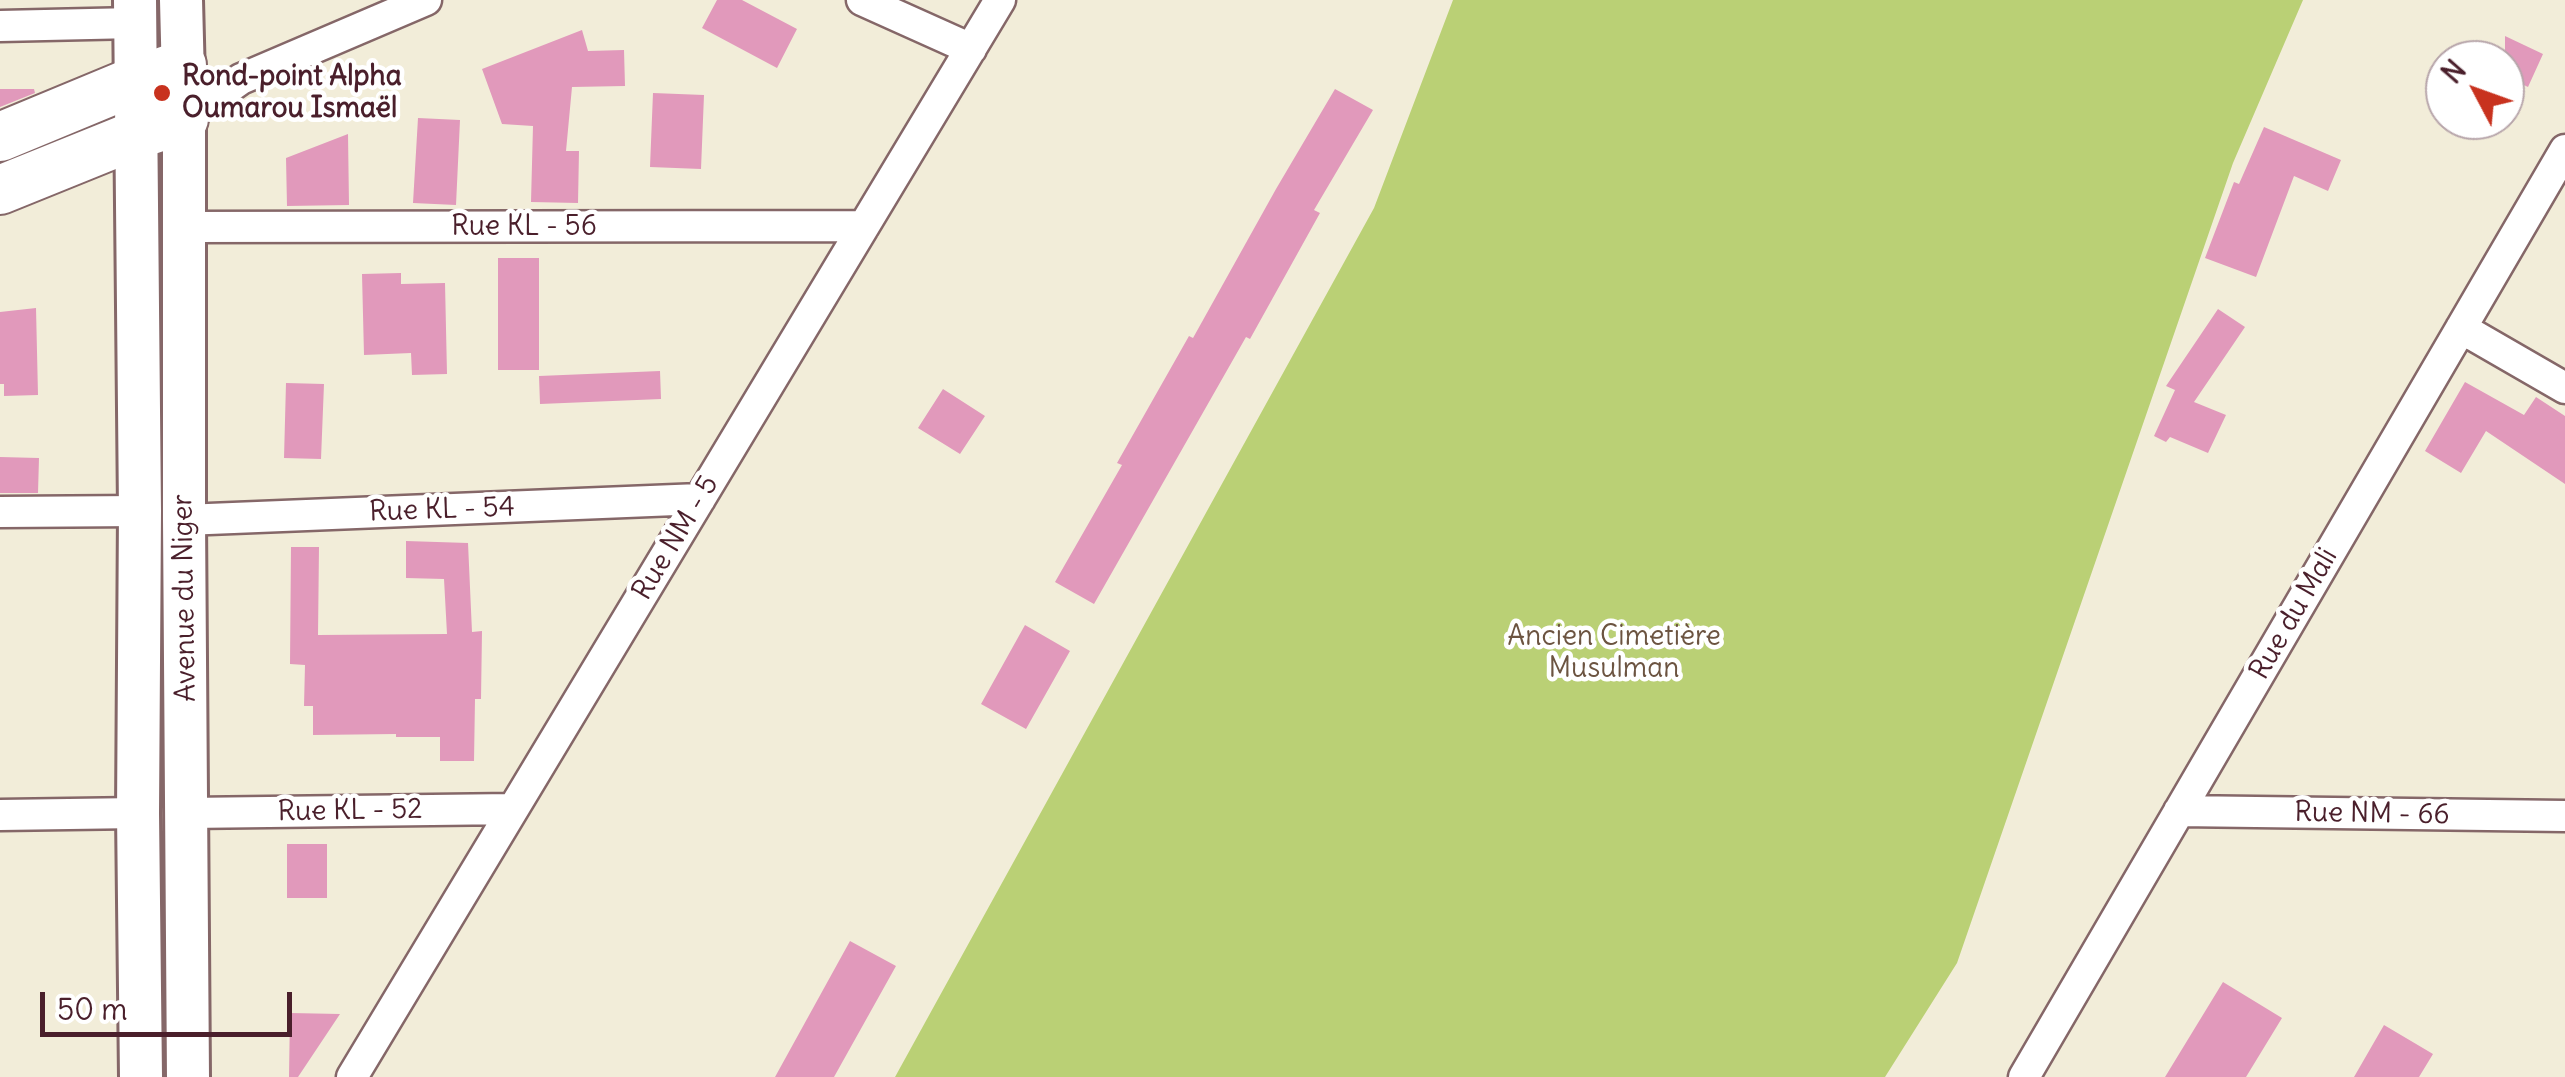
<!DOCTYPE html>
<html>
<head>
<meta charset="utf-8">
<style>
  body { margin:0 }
  #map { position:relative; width:2565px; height:1077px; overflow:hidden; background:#f2edd9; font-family:Delius,sans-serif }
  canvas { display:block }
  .north { position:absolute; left:2425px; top:40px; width:100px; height:100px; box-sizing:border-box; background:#fff; border:2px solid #b7a5aa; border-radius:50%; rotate:311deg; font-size:28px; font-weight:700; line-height:40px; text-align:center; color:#4a1f2b }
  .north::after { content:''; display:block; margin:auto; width:35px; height:45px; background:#c8321e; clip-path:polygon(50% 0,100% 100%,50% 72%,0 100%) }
  .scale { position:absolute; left:40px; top:992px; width:252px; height:45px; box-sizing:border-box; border:5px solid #4a1f2b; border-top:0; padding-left:12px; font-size:30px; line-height:35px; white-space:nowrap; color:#4a1f2b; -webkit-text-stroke:8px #fff; paint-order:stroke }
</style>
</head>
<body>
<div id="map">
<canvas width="2565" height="1077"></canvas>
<div class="north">N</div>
<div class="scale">50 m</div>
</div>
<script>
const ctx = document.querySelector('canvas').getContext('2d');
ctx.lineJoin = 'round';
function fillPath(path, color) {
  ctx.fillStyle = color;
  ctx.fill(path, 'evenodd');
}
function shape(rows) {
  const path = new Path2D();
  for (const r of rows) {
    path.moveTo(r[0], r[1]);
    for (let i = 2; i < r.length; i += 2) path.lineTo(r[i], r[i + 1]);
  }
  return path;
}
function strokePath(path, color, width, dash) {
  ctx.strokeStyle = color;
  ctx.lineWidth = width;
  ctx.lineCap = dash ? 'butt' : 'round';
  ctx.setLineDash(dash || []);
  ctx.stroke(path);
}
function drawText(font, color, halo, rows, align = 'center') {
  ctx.font = font + ' Delius,sans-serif';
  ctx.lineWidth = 9;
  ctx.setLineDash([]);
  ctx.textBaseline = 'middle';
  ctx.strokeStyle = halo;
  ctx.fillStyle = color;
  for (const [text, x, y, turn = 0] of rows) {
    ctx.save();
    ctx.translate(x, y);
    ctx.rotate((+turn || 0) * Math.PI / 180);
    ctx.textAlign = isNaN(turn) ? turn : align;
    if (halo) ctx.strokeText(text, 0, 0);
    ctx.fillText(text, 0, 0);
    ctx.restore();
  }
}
fillPath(shape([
  [1453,0,2303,0,2233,163,1957,963,1885,1077,895,1077,1374,208]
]), '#bad075');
fillPath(shape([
  [717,0,742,0,797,29,777,68,702,28],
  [582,30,588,51,624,50,625,86,572,87,566,151,579,151,578,203,531,202,533,126,502,124,482,69],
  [2505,36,2543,54,2528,87,2505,76],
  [0,89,34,89,35,93,0,107],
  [1335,89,1373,110,1314,210,1320,213,1250,339,1246,337,1094,604,1055,582,1122,465,1117,463,1189,336,1193,338,1276,189],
  [653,93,704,95,701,169,650,167],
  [418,118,460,120,456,205,413,203],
  [2264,127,2341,160,2328,191,2294,176,2256,277,2205,258,2234,182,2239,184],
  [348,134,349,205,287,206,286,158],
  [498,258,539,258,539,370,498,370],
  [401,273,401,284,445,283,447,374,412,375,411,353,364,355,362,274],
  [36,308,38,395,4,396,4,384,0,384,0,312],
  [2218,309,2245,327,2194,402,2226,415,2208,453,2170,437,2166,442,2154,436,2175,390,2166,386],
  [660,371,661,399,540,404,539,376],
  [2465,382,2524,415,2536,397,2565,416,2565,484,2486,431,2461,473,2425,451],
  [286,383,324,384,321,459,284,458],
  [943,389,985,416,960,454,918,428],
  [0,457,39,458,38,493,0,493],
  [406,541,468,543,472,632,482,631,481,699,475,699,474,761,440,761,440,737,396,737,396,734,313,735,313,706,304,706,305,665,290,664,291,547,319,547,318,635,447,634,444,579,406,578],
  [1025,625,1070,651,1026,729,981,704],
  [287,844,327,844,327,898,287,898],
  [850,941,896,966,834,1077,775,1077],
  [2223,982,2282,1018,2246,1077,2165,1077],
  [290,1013,340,1014,298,1077,289,1077],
  [2384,1025,2433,1054,2419,1077,2354,1077]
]), '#e199bb');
const minor = shape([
  [862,0,971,49],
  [0,26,135,23],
  [184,119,241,79,426,0],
  [184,227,864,226],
  [2461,328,2565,388],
  [0,512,140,511],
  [184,520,700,499],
  [2179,811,2565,816],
  [187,813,513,809],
  [0,815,138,813],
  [352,1077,1000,0],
  [2024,1077,2565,150]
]);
const secondary = shape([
  [135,0,140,511,138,813,141,1077],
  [181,0,184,119,184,520,188,1077]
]);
const primary = shape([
  [0,137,135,81,182,65],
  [0,190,136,135,184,119]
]);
strokePath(minor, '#856768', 35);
strokePath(secondary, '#856768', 48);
strokePath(primary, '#856768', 52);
strokePath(minor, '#fff', 30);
strokePath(secondary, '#fff', 42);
strokePath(primary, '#fff', 48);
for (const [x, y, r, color] of [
  [162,93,10,"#c8321e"]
]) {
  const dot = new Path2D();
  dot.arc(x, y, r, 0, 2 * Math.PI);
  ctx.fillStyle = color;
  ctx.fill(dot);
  strokePath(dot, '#fff', 4);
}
drawText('bold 28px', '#4a1f2b', '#fff', [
  ["Rond-point Alpha",182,77],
  ["Oumarou Ismaël",182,109]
], 'left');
drawText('28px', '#4a1f2b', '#fff', [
  ["Rue KL - 56",524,227],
  ["Rue KL - 54",442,510,-2],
  ["Rue NM - 5",676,538,-59],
  ["Avenue du Niger",185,598,-91],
  ["Rue du Mali",2294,614,-60],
  ["Rue KL - 52",350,811,-1],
  ["Rue NM - 66",2372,814,1]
]);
drawText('28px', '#6c5441', '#fff', [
  ["Ancien Cimetière",1614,637],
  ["Musulman",1614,669]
]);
</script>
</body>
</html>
